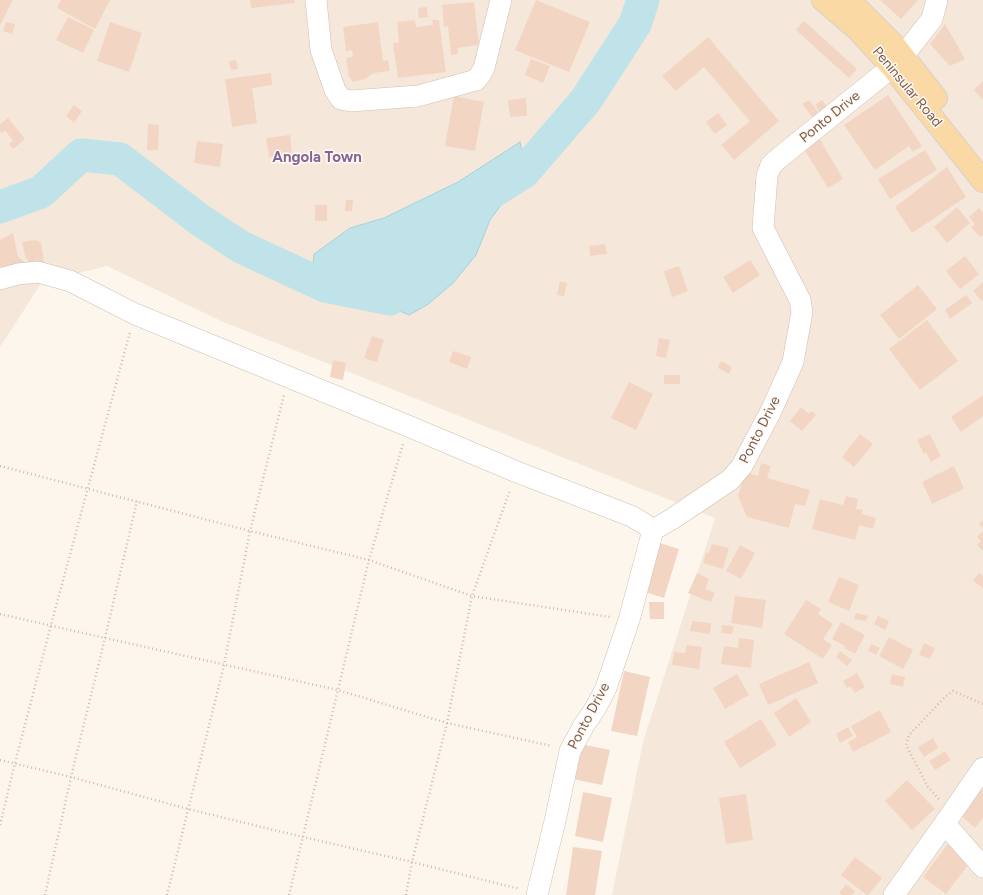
<!DOCTYPE html>
<html>
<head>
<meta charset="utf-8">
<style>
  body { margin:0 }
  canvas { display:block; background:#fdf6ec }
</style>
</head>
<body>
<canvas width="983" height="895"></canvas>
<script>
const ctx = document.querySelector('canvas').getContext('2d');
ctx.lineJoin = 'round';
function fillPath(path, color) {
  ctx.fillStyle = color;
  ctx.fill(path, 'evenodd');
}
function shape(rows) {
  const path = new Path2D();
  for (const r of rows) {
    path.moveTo(r[0], r[1]);
    for (let i = 2; i < r.length; i += 2) path.lineTo(r[i], r[i + 1]);
  }
  return path;
}
function strokePath(path, color, width, dash) {
  ctx.strokeStyle = color;
  ctx.lineWidth = width;
  ctx.lineCap = dash ? 'butt' : 'round';
  ctx.setLineDash(dash || []);
  ctx.stroke(path);
}
function drawText(font, color, halo, rows, align = 'center') {
  ctx.font = font + ' Figtree,sans-serif';
  ctx.lineWidth = 3;
  ctx.setLineDash([]);
  ctx.textBaseline = 'middle';
  ctx.strokeStyle = halo;
  ctx.fillStyle = color;
  for (const [text, x, y, turn = 0] of rows) {
    ctx.save();
    ctx.translate(x, y);
    ctx.rotate((+turn || 0) * Math.PI / 180);
    ctx.textAlign = isNaN(turn) ? turn : align;
    if (halo) ctx.strokeText(text, 0, 0);
    ctx.fillText(text, 0, 0);
    ctx.restore();
  }
}
fillPath(shape([
  [0,0,983,0,983,895,612,895,643,742,715,518,221,321,107,266,42,282,0,347]
]), '#f5e8da');
const water = shape([
  [520,142,528,181,509,194,490,220,476,255,453,283,427,305,409,315,397,310,399,298,376,284,312,275,314,254,350,228,384,218,458,182,520,142]
]);
fillPath(water, '#bfe3e8');
strokePath(water, '#a5d3da', 1);
strokePath(shape([
  [489,194,524,172,586,100,635,24,643,0],
  [0,207,41,192,81,155,120,159,200,220,241,247,325,286,390,299,411,252]
]), '#bfe3e8', 33);
fillPath(shape([
  [0,0,13,0,0,25],
  [61,0,110,0,95,29,57,8],
  [250,0,294,0,295,3,251,8],
  [536,0,590,22,569,72,515,50],
  [880,0,918,0,901,19],
  [474,2,479,45,457,48,458,54,451,55,448,26,444,27,442,5],
  [427,7,428,17,419,18,418,8],
  [68,17,94,30,83,53,56,40],
  [415,20,416,27,433,25,432,20,439,20,446,72,398,78,393,43,399,42,397,22],
  [804,21,857,69,849,78,796,30],
  [6,22,15,24,12,34,3,31],
  [110,22,142,33,129,72,97,61],
  [378,22,383,61,388,60,390,71,373,73,365,79,353,82,349,77,346,58,353,57,352,50,346,51,343,27],
  [945,24,965,59,950,66,930,44],
  [708,37,779,121,734,160,721,145,750,121,704,67,676,91,662,76],
  [531,59,550,66,543,83,525,75],
  [236,60,238,69,231,70,229,61],
  [271,73,272,85,252,88,257,123,232,127,225,79],
  [983,81,983,100,974,90],
  [888,95,922,146,913,152,909,146,875,170,844,125],
  [454,96,484,102,475,151,445,146],
  [526,98,527,116,510,117,508,100],
  [809,100,819,113,813,118,802,104],
  [822,100,827,107,820,112,815,105],
  [74,105,82,111,74,123,66,116],
  [718,113,727,125,715,134,706,122],
  [8,118,25,139,13,149,9,144,13,141,5,130,2,133,0,131,0,124],
  [148,124,159,125,158,150,147,150],
  [290,135,292,154,269,157,266,138],
  [818,136,843,179,828,188,802,146],
  [197,141,223,144,220,167,194,163],
  [925,150,937,170,890,199,878,179],
  [947,167,966,197,912,233,895,207],
  [346,200,353,200,352,211,345,211],
  [315,205,327,205,327,221,315,221],
  [957,207,970,223,947,243,934,227],
  [979,208,983,212,983,235,980,237,971,227,975,224,969,217],
  [13,233,18,257,27,264,0,273,0,240],
  [35,240,41,242,44,262,29,262,25,256,22,242],
  [605,244,607,254,590,256,589,246],
  [965,256,979,274,960,289,946,271],
  [750,260,760,275,733,293,723,277],
  [679,266,688,291,672,297,664,271],
  [560,281,567,283,564,296,557,295],
  [983,282,983,300,982,301,973,291],
  [918,285,937,309,899,339,880,315],
  [966,295,972,303,950,319,945,310],
  [927,320,958,361,920,390,889,349],
  [372,336,384,340,377,362,364,358],
  [659,338,670,340,666,358,656,356],
  [453,351,471,357,467,369,449,362],
  [333,360,346,363,343,380,330,377],
  [721,361,732,367,729,374,718,368],
  [664,375,680,375,680,384,664,384],
  [629,382,653,394,636,430,611,418],
  [983,395,983,416,961,432,951,417],
  [801,407,809,414,812,411,816,415,802,431,790,421],
  [860,434,873,444,854,467,842,457],
  [930,434,941,456,931,462,926,452,924,454,917,440],
  [761,463,771,466,767,478,810,490,805,506,795,504,789,528,747,517,738,496,745,472,758,476],
  [954,466,964,489,932,504,922,482],
  [846,496,858,499,856,509,863,510,862,514,876,518,873,529,859,525,855,540,812,529,820,499,843,505],
  [983,520,983,528,979,524],
  [983,531,983,551,977,545,981,541,977,537],
  [656,542,679,549,664,598,642,591],
  [712,544,729,548,723,569,703,563,706,552,709,553],
  [740,545,755,553,741,579,726,571],
  [697,573,709,579,705,589,715,593,711,602,688,593],
  [979,573,983,576,983,588,973,581],
  [839,577,859,585,849,611,828,602],
  [735,596,766,600,762,628,731,623],
  [806,600,821,609,818,614,833,624,823,639,832,645,823,659,784,634],
  [649,602,664,602,664,619,650,619],
  [856,613,868,616,866,621,854,619],
  [878,616,889,621,885,630,874,624],
  [692,621,711,623,710,634,690,631],
  [841,622,865,635,855,654,844,648,845,646,832,639],
  [722,625,734,626,732,634,721,633],
  [889,637,913,650,903,669,879,656],
  [739,638,754,640,751,668,721,664,724,646,738,648],
  [924,643,935,648,930,659,919,655],
  [871,644,880,648,876,655,868,651],
  [687,645,702,647,699,669,672,665,674,652,685,653],
  [840,651,852,660,847,666,836,657],
  [809,662,818,683,768,705,759,684],
  [624,671,650,677,637,736,611,731],
  [857,673,865,687,855,693,850,686,847,688,843,681],
  [737,674,749,695,725,709,713,688],
  [892,674,905,677,903,687,890,684],
  [796,698,811,722,789,737,774,713],
  [880,710,891,732,853,752,848,742,857,737,851,726],
  [761,719,777,745,740,768,724,742],
  [848,727,853,736,840,743,836,734],
  [933,738,938,748,924,757,918,747],
  [580,744,610,750,602,785,573,779],
  [945,751,951,760,935,770,929,761],
  [907,780,935,809,912,830,885,801],
  [979,788,983,791,983,818,975,828,958,813],
  [583,792,612,798,603,842,575,836],
  [746,794,753,840,726,844,719,798],
  [950,841,973,858,946,894,923,877],
  [573,847,602,851,595,895,566,895],
  [855,857,882,878,868,895,867,895,841,875],
  [846,884,855,891,852,895,842,895,839,893]
]), '#f3d5c3');
const minor = shape([
  [316,0,321,50,335,90,341,99,351,101,418,96,476,80,480,75,484,68,501,0],
  [0,279,18,274,38,272,70,281,135,314,408,426,517,472,631,516,643,523,653,530],
  [945,824,983,867],
  [537,895,555,821,570,751,584,725,595,709,606,688,629,620,653,530,672,519,730,480,742,466,771,411,793,362,802,312,800,300,763,228,767,176,771,165,779,158,892,67,903,56,932,19,937,0],
  [894,895,952,813,983,768]
]);
const major = shape([
  [823,0,857,29,892,67,983,181],
  [849,0,895,46,936,98]
]);
strokePath(minor, '#d1beb0', 22);
strokePath(major, '#dad1cd', 24);
strokePath(shape([
  [0,466,250,531,369,560,472,596,610,617],
  [0,614,105,638,338,690,447,723,552,746],
  [0,760,71,777,188,809,303,837,412,862,520,889],
  [939,799,928,787,906,745,909,735,946,696,953,691,983,704],
  [0,825,15,763,51,625,130,332],
  [45,895,71,777,105,638,137,501],
  [167,895,224,665,250,531,284,395],
  [289,895,369,560,403,444],
  [406,895,412,862,447,723,472,596,510,490]
]), '#d9b8a5', 2.5, [1, 3]);
strokePath(minor, '#fff', 21);
strokePath(major, '#fbd9a5', 22);
drawText('14px', '#7a5c4d', '#fffaf3', [
  ["Peninsular Road",907,87,50],
  ["Ponto Drive",830,117,-39],
  ["Ponto Drive",760,430,-63],
  ["Ponto Drive",589,716,-62]
]);
drawText('bold 15px', '#846695', '#fffaf3', [
  ["Angola Town",317,158]
]);
</script>
</body>
</html>
